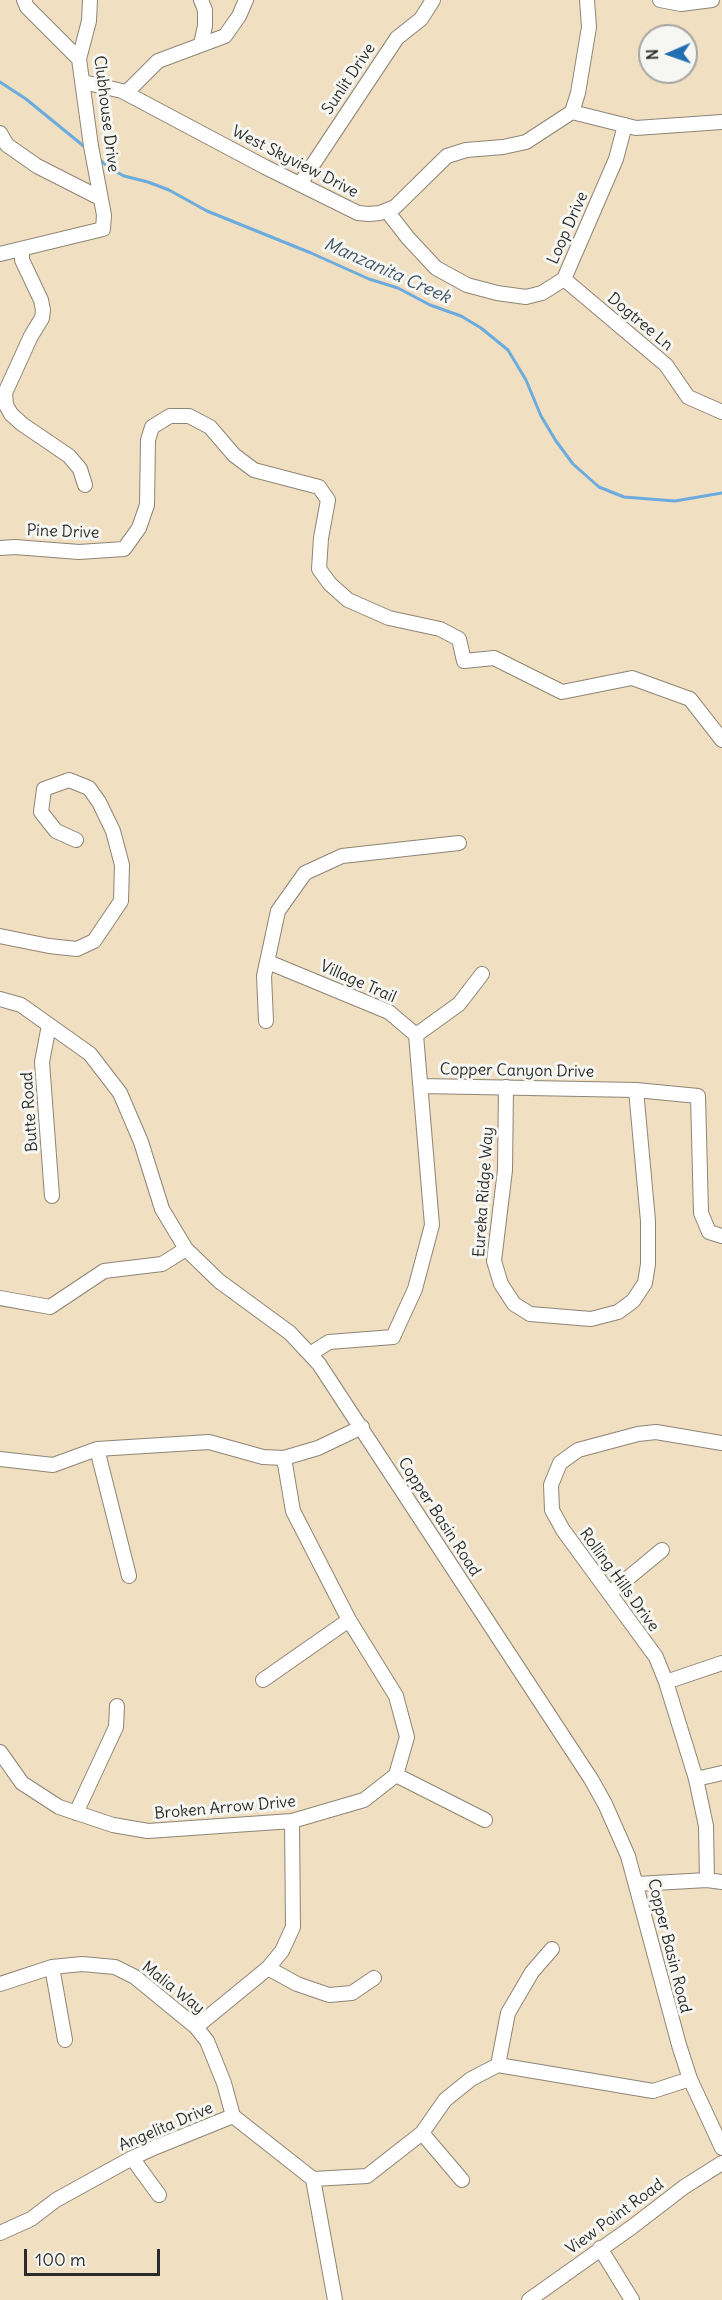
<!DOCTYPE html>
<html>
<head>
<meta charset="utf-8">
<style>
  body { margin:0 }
  #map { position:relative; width:722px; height:2300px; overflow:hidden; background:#f0dfc0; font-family:Delius,sans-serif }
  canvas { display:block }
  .north { position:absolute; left:638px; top:24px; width:60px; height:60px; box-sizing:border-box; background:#f6f6f2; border:2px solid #a5a5a2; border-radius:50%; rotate:268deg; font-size:16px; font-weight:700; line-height:24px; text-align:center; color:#2b2b2b }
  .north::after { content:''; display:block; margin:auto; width:21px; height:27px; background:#1f6fb2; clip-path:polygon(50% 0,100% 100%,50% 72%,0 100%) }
  .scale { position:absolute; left:24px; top:2249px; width:136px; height:27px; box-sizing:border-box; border:3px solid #2b2b2b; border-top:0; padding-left:8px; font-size:18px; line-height:21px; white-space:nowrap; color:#2b2b2b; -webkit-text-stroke:4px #f6f6f2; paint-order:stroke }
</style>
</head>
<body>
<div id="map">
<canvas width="722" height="2300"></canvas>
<div class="north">N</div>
<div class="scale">100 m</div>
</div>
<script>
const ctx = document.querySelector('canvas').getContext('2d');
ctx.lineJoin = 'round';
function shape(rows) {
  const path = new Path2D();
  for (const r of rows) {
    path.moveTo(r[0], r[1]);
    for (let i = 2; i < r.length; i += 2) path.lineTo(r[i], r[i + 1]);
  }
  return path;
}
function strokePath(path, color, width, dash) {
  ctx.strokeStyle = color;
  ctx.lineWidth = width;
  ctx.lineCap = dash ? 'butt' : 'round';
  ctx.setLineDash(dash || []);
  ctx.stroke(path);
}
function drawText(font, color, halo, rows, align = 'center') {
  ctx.font = font + ' Delius,sans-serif';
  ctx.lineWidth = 6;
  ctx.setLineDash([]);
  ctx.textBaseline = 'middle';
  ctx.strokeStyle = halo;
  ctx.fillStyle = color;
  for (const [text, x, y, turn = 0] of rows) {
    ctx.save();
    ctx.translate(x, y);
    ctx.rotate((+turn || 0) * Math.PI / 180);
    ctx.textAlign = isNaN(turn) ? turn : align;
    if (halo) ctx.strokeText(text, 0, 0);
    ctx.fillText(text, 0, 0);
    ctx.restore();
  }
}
strokePath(shape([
  [0,82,26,99,86,148],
  [98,158,109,168,124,176,148,182,169,190,207,211,311,253,369,279,398,288,430,305,461,316,481,328,508,350,526,380,541,416,556,441,573,464,599,487,624,497,675,501,722,493]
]), '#6babde', 3);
const minor = shape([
  [24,0,27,7,79,59],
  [660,0,681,4,712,0],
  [201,44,205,26,205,10,201,0],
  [83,82,122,91,265,167,358,213,369,214,380,213,395,207,447,156,466,150,503,147,526,142,572,112,636,128,722,122],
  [126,93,158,61,225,36,239,16,246,0],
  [572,112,578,93,589,27,587,0],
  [0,133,7,145,37,166,100,198],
  [300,184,397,38,421,19,433,0],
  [387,211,408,238,436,268,467,285,497,293,526,297,542,293,564,279,616,159,625,125],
  [22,249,22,260,41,300,43,310,42,318,31,336,5,393,6,405,11,414,22,424,69,456,80,469,85,485],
  [0,254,103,229,104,215,91,146,79,59,89,21,90,0],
  [564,279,666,365,688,397,722,412],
  [0,548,15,547,79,552,124,549,139,528,147,505,148,440,152,427,170,416,189,416,210,427,234,455,254,470,319,487,328,500,321,538,319,569,330,584,348,600,389,618,440,629,459,639,464,661,494,658,562,692,632,678,690,699,722,740],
  [0,936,49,946,77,949,94,941,121,901,122,865,113,831,99,802,89,788,69,780,44,789,41,812,56,831,76,840],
  [268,962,389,1012,416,1035,432,1225,415,1289,393,1337,329,1342,310,1354],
  [0,999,21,1005,90,1054,120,1093,141,1142,162,1209,186,1249,219,1281,290,1333,319,1364,591,1779,605,1804,628,1856,679,2045,690,2079,722,2148],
  [266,1021,264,976,278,911,305,873,342,856,459,843],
  [49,1025,42,1062,52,1196],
  [416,1035,459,1004,482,974],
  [421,1086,636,1090,698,1096,701,1213,709,1232,722,1236],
  [506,1087,505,1170,494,1261,501,1284,514,1304,530,1314,591,1319,618,1312,633,1301,645,1283,648,1264,648,1221,636,1090],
  [0,1298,50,1307,104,1271,162,1264,186,1249],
  [97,1449,129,1576],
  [284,1458,293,1511,349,1620,396,1696,407,1737,396,1775],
  [0,1459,53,1465,97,1449,209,1442,263,1457,284,1458,318,1448,362,1427],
  [610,1593,662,1550],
  [263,1680,349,1620],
  [666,1682,722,1663],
  [0,1752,22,1783,59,1807,113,1825,148,1831,292,1821,364,1800,396,1775],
  [396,1775,485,1820],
  [696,1779,722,1773],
  [76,1813,116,1727,117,1706],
  [707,1880,706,1826,696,1779,666,1682,656,1657,563,1530,552,1510,551,1485,560,1463,578,1450,638,1434,656,1432,722,1443],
  [637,1884,707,1880,722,1882],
  [52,1967,65,2040],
  [268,1968,297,1984,329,1995,352,1993,374,1978],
  [0,1984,52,1967,82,1964,115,1967,135,1977,196,2027,207,2041,224,2083,233,2116],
  [196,2027,268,1968,282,1951,293,1927,292,1821],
  [498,2065,508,2013,532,1972,552,1949],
  [422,2133,462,2180],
  [132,2158,159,2195],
  [313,2179,335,2300],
  [0,2233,31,2219,56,2200,132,2158,156,2147,233,2116,313,2179,367,2176,422,2133,445,2100,471,2079,498,2065,653,2091,690,2079],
  [600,2248,632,2300],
  [529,2300,632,2227,684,2187,722,2163]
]);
strokePath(minor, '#8e8576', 16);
strokePath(minor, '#fff', 14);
drawText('16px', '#2b2b2b', '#f6f6f2', [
  ["Sunlit Drive",349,79,-56],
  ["Clubhouse Drive",106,114,83],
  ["West Skyview Drive",295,162,27],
  ["Loop Drive",568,228,-66],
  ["Dogtree Ln",640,322,40],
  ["Pine Drive",63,532,2],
  ["Village Trail",358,982,24],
  ["Copper Canyon Drive",517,1071,1],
  ["Butte Road",30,1112,-94],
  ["Eureka Ridge Way",484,1192,-86],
  ["Copper Basin Road",439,1517,57],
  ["Rolling Hills Drive",619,1580,54],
  ["Broken Arrow Drive",225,1808,-5],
  ["Copper Basin Road",669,1946,76],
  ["Malia Way",173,1988,38],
  ["Angelita Drive",166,2127,-23],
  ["View Point Road",615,2217,-36]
]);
drawText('italic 18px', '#41586a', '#f6f6f2', [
  ["Manzanita Creek",387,271,24]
]);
</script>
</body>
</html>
